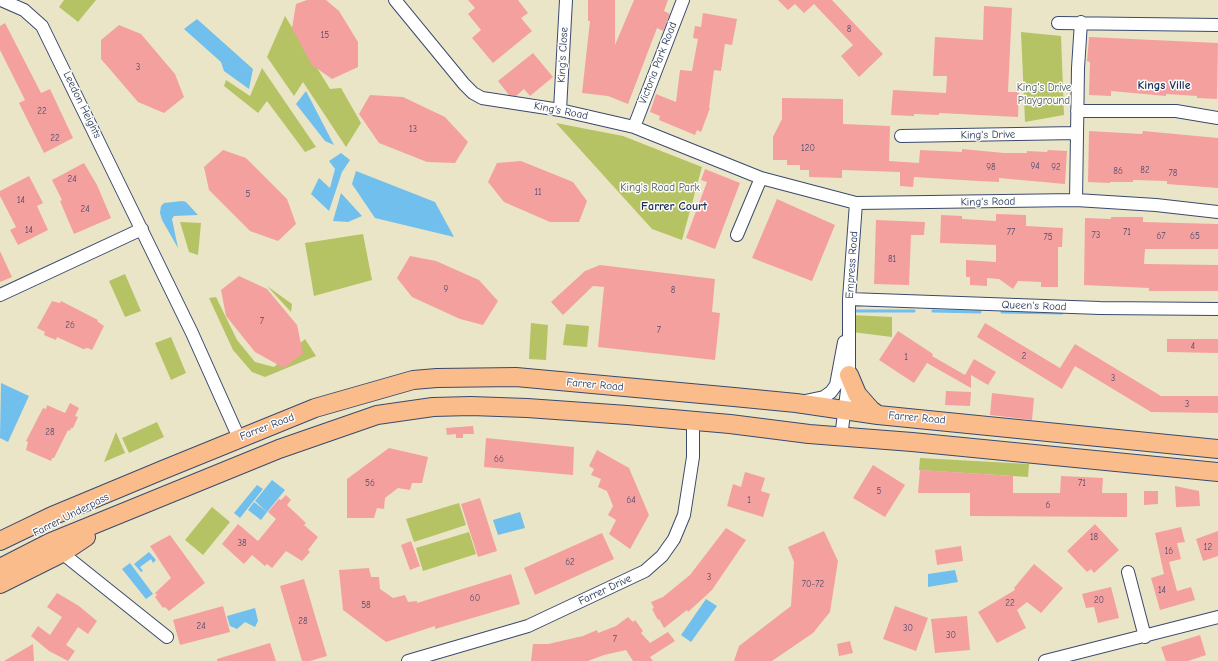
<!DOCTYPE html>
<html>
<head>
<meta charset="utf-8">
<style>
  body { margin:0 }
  canvas { display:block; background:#eae5c6 }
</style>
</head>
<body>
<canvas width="1218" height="661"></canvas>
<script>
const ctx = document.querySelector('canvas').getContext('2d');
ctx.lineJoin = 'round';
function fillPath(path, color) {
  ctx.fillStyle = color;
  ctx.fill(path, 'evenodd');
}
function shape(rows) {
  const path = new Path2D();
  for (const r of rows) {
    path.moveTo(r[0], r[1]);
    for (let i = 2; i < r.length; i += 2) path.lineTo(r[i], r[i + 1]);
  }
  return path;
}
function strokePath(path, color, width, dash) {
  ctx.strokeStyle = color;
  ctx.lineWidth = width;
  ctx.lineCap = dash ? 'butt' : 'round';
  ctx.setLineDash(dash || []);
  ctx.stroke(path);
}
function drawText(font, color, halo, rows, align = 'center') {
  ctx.font = font + ' "Comic Neue",sans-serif';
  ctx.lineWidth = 3;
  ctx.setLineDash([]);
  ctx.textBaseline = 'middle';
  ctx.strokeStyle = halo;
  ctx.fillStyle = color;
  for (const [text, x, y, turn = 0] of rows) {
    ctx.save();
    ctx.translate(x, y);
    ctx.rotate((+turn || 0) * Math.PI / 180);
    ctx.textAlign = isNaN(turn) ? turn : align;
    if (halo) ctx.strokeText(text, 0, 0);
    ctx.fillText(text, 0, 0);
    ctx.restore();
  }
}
fillPath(shape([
  [64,0,96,0,78,22,59,7],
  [285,16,330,89,341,88,361,123,346,147,303,82,294,96,267,57],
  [1021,32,1061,36,1064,115,1025,122],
  [262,68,316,147,305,152,267,101,258,113,224,86,226,80,250,96],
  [556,123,623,136,702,167,682,240,652,229],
  [180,222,201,223,198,255,189,252],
  [363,234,372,280,314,296,305,243],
  [125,274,141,311,125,317,109,281],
  [267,286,292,304,291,312],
  [216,297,237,340,255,362,274,367,305,339,316,356,265,377,252,372,233,350,209,298],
  [851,315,892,317,892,337,852,332],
  [531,323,548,325,546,360,529,359],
  [566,324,589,326,587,347,563,345],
  [171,337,186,373,171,380,155,343],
  [157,422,164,437,129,453,122,438],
  [116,432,125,453,104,462],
  [920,458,1029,464,1028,477,919,470],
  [459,503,466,525,414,542,406,519],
  [212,507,230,522,203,555,185,540],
  [469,532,476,554,423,571,416,548]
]), '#b6c365');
fillPath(shape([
  [197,19,253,69,249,89,224,71,221,62,184,29],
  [306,91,334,145,325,141,296,104],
  [341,153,350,160,342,172,329,211,311,194,319,178,330,188,335,169,329,161],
  [356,171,435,202,454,237,375,218,352,184],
  [341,193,362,216,348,222,333,221],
  [182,201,186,202,198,215,174,216,172,219,178,248,162,220,160,213,161,206,164,203],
  [1,383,29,396,8,442,0,438],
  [272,480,285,490,267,512,255,501],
  [257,485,263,489,240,518,234,513],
  [254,502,267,512,261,520,248,510],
  [520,512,525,528,498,535,493,520],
  [149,552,156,560,153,563,151,559,140,567,143,571,141,572,134,564],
  [130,563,153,594,146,599,122,569],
  [955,570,958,582,928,587,928,574],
  [706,599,717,606,691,642,681,635],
  [255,608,258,621,255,627,245,622,237,629,230,626,227,616]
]), '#71bfec');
strokePath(shape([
  [856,311,914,311],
  [933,311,980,312],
  [1002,312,1062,313]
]), '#71bfec', 3);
fillPath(shape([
  [307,0,326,0,339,11,358,42,358,67,332,79,312,65,292,28,296,4],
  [468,0,518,0,528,13,521,18,532,31,493,63,472,38,481,30,468,14,475,8],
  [588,0,615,0,615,45,634,0,668,0,664,11,670,14,663,31,657,28,628,104,608,96,582,93,590,21,588,21],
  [778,0,832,0,883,54,859,77,841,56,853,45,814,4,804,13,795,4,788,10],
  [984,6,1012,8,1008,92,1019,92,1018,117,939,113,939,115,914,114,914,116,891,115,893,90,946,93,947,76,933,76,935,37,983,40],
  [703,13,737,19,732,45,725,44,721,71,714,70,709,108,710,108,701,132,697,130,695,135,659,120,660,116,650,112,656,94,676,102,680,70,692,71,698,39,693,38,695,26,701,27],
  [5,23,41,93,50,89,73,138,44,153,19,103,25,100,0,50,0,26],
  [119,25,141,34,175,74,184,97,164,113,138,102,101,59,101,40],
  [1089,37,1218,43,1217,99,1197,98,1197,96,1166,94,1166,96,1111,91,1111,96,1089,95,1090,62,1087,61],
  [533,53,553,77,530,96,524,89,516,96,509,95,498,81],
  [370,95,403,97,445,117,468,142,455,163,427,162,379,143,359,114],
  [782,98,843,99,843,124,890,126,889,161,919,163,920,150,962,152,962,149,1004,153,1027,153,1027,151,1047,152,1048,150,1067,151,1065,184,999,178,999,182,978,181,914,177,913,187,900,186,900,172,842,170,842,178,809,177,809,170,800,170,800,165,787,165,787,160,773,160,773,137,782,119],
  [1089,131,1142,134,1143,131,1218,138,1218,188,1167,184,1167,181,1133,180,1133,182,1110,182,1110,183,1088,182],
  [223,150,246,158,287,199,296,224,278,241,250,231,209,190,204,167],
  [521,161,573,182,587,201,579,222,550,222,504,202,488,182,497,163],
  [84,163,97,185,111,218,74,234,60,201,62,200,52,180],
  [705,169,740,183,715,249,686,238,707,182,701,180],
  [29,176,43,203,37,206,48,230,18,245,10,230,16,227,0,196,0,191],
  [777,199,835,225,812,281,752,258],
  [996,214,1026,215,1026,226,1063,228,1062,247,1058,247,1058,287,1041,287,1041,282,1018,281,1013,289,999,279,987,278,987,286,970,285,970,277,966,277,966,260,996,262,996,245,940,243,941,215,962,216,962,219,996,221],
  [1111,217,1143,217,1143,222,1218,224,1218,249,1145,249,1144,264,1218,265,1218,291,1149,291,1149,288,1084,285,1085,218,1111,219],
  [876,220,925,222,924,235,911,235,909,285,874,284],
  [0,251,12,277,0,282],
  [410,256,436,261,479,280,498,301,483,325,460,319,412,297,397,278],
  [600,265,715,279,712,312,720,313,715,360,598,347,604,287,593,286,563,315,551,302,585,271],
  [239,276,267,289,297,325,303,353,284,368,255,352,226,316,221,290],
  [52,301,60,303,61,301,98,320,97,321,104,326,92,350,88,348,83,349,57,337,56,340,44,335,45,332,37,328],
  [985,323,1060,368,1075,344,1161,396,1218,396,1218,413,1151,412,1075,366,1062,389,977,337],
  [898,331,933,354,932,356,965,375,974,359,996,372,988,385,971,375,971,388,927,363,914,383,879,360],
  [1167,339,1218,339,1218,353,1167,352],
  [946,391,971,392,970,406,945,405],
  [992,393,1034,398,1032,420,990,415],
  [70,403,79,408,75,416,78,417,73,428,71,428,70,431,68,430,54,458,52,458,51,461,26,450,28,442,26,441,43,408,46,409,47,405,65,413],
  [473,426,474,434,463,434,463,438,456,438,456,434,447,435,446,428],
  [486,438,574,447,573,475,484,467],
  [389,448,428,457,422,483,412,483,410,490,398,488,385,498,384,509,377,508,374,518,347,518,347,479],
  [597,450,629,468,649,515,630,549,609,534,616,520,608,515,613,506,607,491,598,487,601,479,591,475,594,469,589,466],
  [873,465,905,485,885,517,853,498],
  [920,470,1013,476,1013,493,1060,493,1061,476,1103,478,1102,493,1127,493,1127,517,970,516,970,493,918,493],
  [745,472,765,478,761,491,770,494,763,517,727,506,733,484,741,487],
  [1175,486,1199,491,1200,506,1176,507],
  [1144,491,1158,491,1158,504,1144,505],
  [286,495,291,500,287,505,306,523,304,525,318,537,308,550,310,552,302,561,286,551,272,568,267,564,265,566,252,555,244,564,222,544,238,524,258,541,276,519,268,512,279,499,281,500],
  [480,498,497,551,478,557,461,504],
  [1095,524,1119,550,1094,573,1091,569,1087,572,1067,551],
  [1181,527,1185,542,1177,543,1181,559,1169,562,1177,591,1191,587,1195,600,1160,610,1151,578,1164,574,1155,533],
  [726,528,746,540,712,590,688,612,687,610,664,628,659,619,658,620,652,609,654,608,651,602,663,597,690,575],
  [824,531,838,561,830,612,813,633,772,661,734,661,739,646,791,606,794,562,788,547],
  [1218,531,1218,556,1203,561,1196,539],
  [602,533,614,559,535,595,524,568],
  [170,535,205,583,169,611,165,607,163,608,155,597,157,595,155,593,171,578,150,546],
  [411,541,420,566,410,570,401,545],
  [961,546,963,561,937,565,935,550],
  [1034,564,1063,588,1041,613,1027,602,1017,610,1026,628,997,643,978,612,1015,590,1014,588],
  [369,568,371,577,379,577,380,589,393,598,405,595,408,602,417,601,417,603,511,574,520,604,435,629,435,626,386,642,343,610,339,570],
  [304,579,327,656,310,661,302,661,280,586],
  [1111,587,1119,618,1098,623,1094,607,1086,608,1082,594],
  [57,593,79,606,97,621,88,634,78,627,66,645,75,651,68,661,49,651,31,636,38,626,50,635,62,617,47,607],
  [223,606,230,632,180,645,173,620],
  [895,606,928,618,916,651,883,639],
  [967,616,970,650,935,653,931,619],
  [628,617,633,622,635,620,643,631,641,633,650,643,668,632,675,641,650,657,653,661,633,661,626,650,604,655,588,661,531,661,533,644,548,644,583,636,597,630,598,633,616,626],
  [1200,635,1206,655,1188,661,1166,661,1161,647],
  [850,641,853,653,839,656,837,644],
  [270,643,276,661,217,661,217,659],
  [33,644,34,661,4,661]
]), '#f4a09f');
const minor = shape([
  [1,0,24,10,42,26,192,333,239,438],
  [395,0,464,84,473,93,482,98,560,110,634,127,761,178,856,203,1076,200,1156,205,1218,212],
  [1058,23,1218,25],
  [560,110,566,0],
  [1077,111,1176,111,1218,118],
  [634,127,683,0],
  [901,136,1076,133],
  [1076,200,1078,68,1081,22],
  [737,235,761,178],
  [0,295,142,229],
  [849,299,1100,308,1218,309],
  [805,401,824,397,831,392,836,385,844,342],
  [841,437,849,375,849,299,856,203],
  [62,553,167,637],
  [1128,572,1145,637],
  [408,661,528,626,645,571,662,556,674,539,684,515,693,457,693,420],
  [1045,661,1218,617]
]);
const highway = shape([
  [849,375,857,394,871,410,878,415],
  [0,541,52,516,165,469,315,408,413,380,437,378,516,377,734,397,796,403,878,415,1218,449],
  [0,568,51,542,279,449,377,415,433,407,471,406,527,408,627,415,730,424,809,434,912,442,1218,472],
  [0,584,62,553,86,537]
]);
strokePath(minor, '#3a4a6e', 14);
strokePath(highway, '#3a4a6e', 20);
strokePath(minor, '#fff', 12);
strokePath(highway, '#fabc8b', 18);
drawText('9px', '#514b6e', null, [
  ["8",849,29],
  ["15",325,35],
  ["3",138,67],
  ["22",42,111],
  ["13",413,129],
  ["22",55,138],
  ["120",808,148],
  ["94",1035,166],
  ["98",991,167],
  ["92",1056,167],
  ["82",1145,170],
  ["86",1118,171],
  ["78",1173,173],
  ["24",72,179],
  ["11",538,192],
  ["5",248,194],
  ["14",21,200],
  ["24",85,209],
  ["14",29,230],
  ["77",1011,232],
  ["71",1127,232],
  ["73",1096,235],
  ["67",1161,236],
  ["65",1195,236],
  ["75",1048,237],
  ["81",892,259],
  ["9",446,289],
  ["8",673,290],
  ["7",262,321],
  ["26",70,325],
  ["7",659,330],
  ["4",1193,346],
  ["2",1024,356],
  ["1",906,357],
  ["3",1113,378],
  ["3",1187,404],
  ["28",50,432],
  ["66",499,459],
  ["56",370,483],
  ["71",1082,483],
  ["5",879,491],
  ["64",631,500],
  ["1",749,500],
  ["6",1048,505],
  ["18",1094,537],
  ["38",242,543],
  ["12",1208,547],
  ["16",1169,551],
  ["62",570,562],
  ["3",709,577],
  ["70-72",813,584],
  ["14",1162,590],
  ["60",475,598],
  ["20",1099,600],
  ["22",1010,603],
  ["58",366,605],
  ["28",303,621],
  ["24",201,626],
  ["30",908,628],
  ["30",951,635],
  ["7",615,639]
]);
drawText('11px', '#1b2f5e', '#fdfcf7', [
  ["King's Close",563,55,-87],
  ["Victoria Park Road",658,63,-69],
  ["Leedon Heights",82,105,64],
  ["King's Road",561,111,11],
  ["King's Drive",988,135,-1],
  ["King's Road",988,202,-1],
  ["Empress Road",852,265,-86],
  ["Queen's Road",1034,306,2],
  ["Farrer Road",595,385,5],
  ["Farrer Road",917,418,5],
  ["Farrer Road",267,427,-21],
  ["Farrer Underpass",71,515,-27],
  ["Farrer Drive",605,590,-25]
]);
drawText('11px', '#4a5b60', '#fdfcf7', [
  ["King's Drive",1044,88],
  ["Playground",1044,101],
  ["King's Road Park",660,188]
]);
drawText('bold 12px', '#1b2f5e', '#fdfcf7', [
  ["Kings Ville",1164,86],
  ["Farrer Court",674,207]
]);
</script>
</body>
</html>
